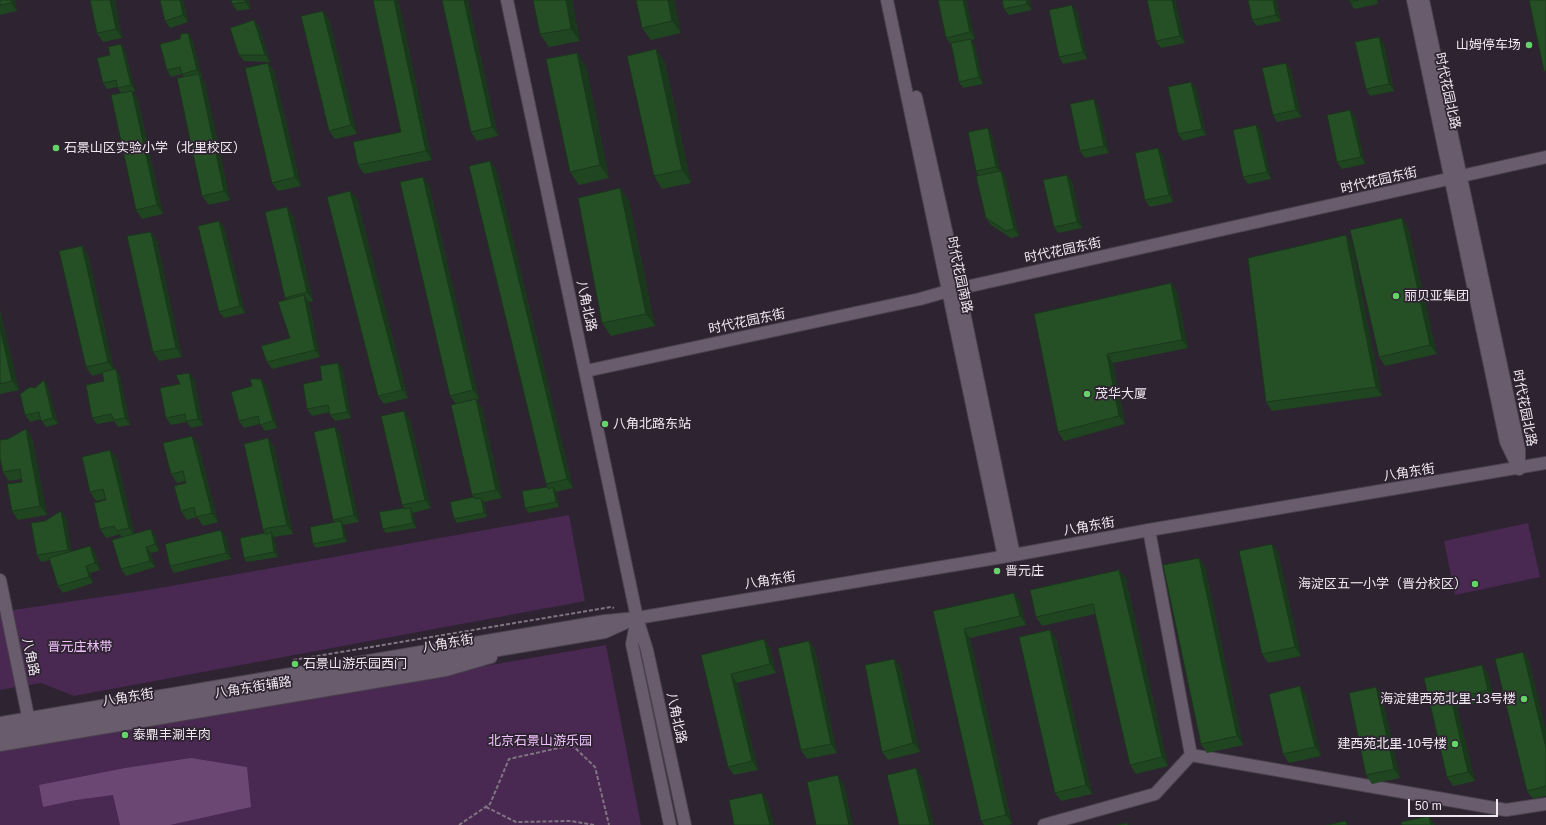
<!DOCTYPE html>
<html>
<head>
<meta charset="utf-8">
<style>
  body { margin:0 }
  #map { position:relative; width:1546px; height:825px; overflow:hidden; background:#2e2331; font-family:Arial,sans-serif }
  canvas { display:block }
  .scale { position:absolute; left:1408px; top:799px; width:90px; height:18px; box-sizing:border-box; border:2px solid #f0e8f1; border-top:0; padding-left:5px; font-size:12px; line-height:14px; white-space:nowrap; color:#f0e8f1; -webkit-text-stroke:3px #2e2331; paint-order:stroke }
</style>
</head>
<body>
<div id="map">
<canvas width="1546" height="825"></canvas>
<div class="scale">50 m</div>
</div>
<script>
const ctx = document.querySelector('canvas').getContext('2d');
ctx.lineJoin = 'round';
function fillPath(path, color) {
  ctx.fillStyle = color;
  ctx.fill(path, 'evenodd');
}
function shape(rows) {
  const path = new Path2D();
  for (const r of rows) {
    path.moveTo(r[0], r[1]);
    for (let i = 2; i < r.length; i += 2) path.lineTo(r[i], r[i + 1]);
  }
  return path;
}
function strokePath(path, color, width, dash) {
  ctx.strokeStyle = color;
  ctx.lineWidth = width;
  ctx.lineCap = dash ? 'butt' : 'round';
  ctx.setLineDash(dash || []);
  ctx.stroke(path);
}
function drawText(font, color, halo, rows, align = 'center') {
  ctx.font = font + ' Arial,"Noto Sans SC",sans-serif';
  ctx.lineWidth = 3.5;
  ctx.setLineDash([]);
  ctx.textBaseline = 'middle';
  ctx.strokeStyle = halo;
  ctx.fillStyle = color;
  for (const [text, x, y, turn = 0] of rows) {
    ctx.save();
    ctx.translate(x, y);
    ctx.rotate((+turn || 0) * Math.PI / 180);
    ctx.textAlign = isNaN(turn) ? turn : align;
    if (halo) ctx.strokeText(text, 0, 0);
    ctx.fillText(text, 0, 0);
    ctx.restore();
  }
}
fillPath(shape([
  [569,515,585,601,74,696,41,683,0,690,0,612,148,590],
  [1528,523,1540,577,1455,595,1444,541],
  [606,645,641,825,0,825,0,750]
]), '#492851');
fillPath(shape([
  [191,758,247,767,251,807,170,825,120,825,113,795,76,800,43,807,39,785,125,768]
]), '#6b4774');
const street = shape([
  [1191,755,1506,810,1546,804],
  [1044,825,1155,794,1191,755,1149,530]
]);
const secondary = shape([
  [507,0,629,580,637,618,647,650,685,825],
  [887,0,1004,557],
  [1413,0,1506,442,1519,469],
  [1423,0,1519,449,1519,465],
  [916,97,959,288,1014,555],
  [586,371,920,299,948,291,1546,157],
  [0,580,30,726],
  [637,619,632,644,670,825],
  [0,723,605,621,637,618,1014,555,1149,530,1546,463],
  [0,734,605,632,627,622],
  [0,745,446,670,491,657]
]);
strokePath(street, '#4a414d', 14);
strokePath(secondary, '#4a414d', 14);
strokePath(shape([
  [293,660,611,607,614,608],
  [486,807,516,822,571,821,594,825],
  [459,825,490,804,509,759,572,745,595,767,609,825]
]), '#7f7681', 2, [4, 2]);
strokePath(street, '#695c6d', 12);
strokePath(secondary, '#695c6d', 12);
fillPath(shape([
  [0,0,15,0,17,11,0,15],
  [115,0,122,38,103,42,97,33],
  [160,0,183,0,188,22,170,28,165,21],
  [249,0,250,9,237,11,232,4],
  [373,0,397,0,399,3,432,160,364,174,358,165,401,132],
  [442,0,468,0,498,136,477,141,471,132],
  [572,0,580,41,549,47,540,34],
  [636,0,674,0,681,33,651,40,642,28],
  [966,0,975,39,971,40,975,46,983,84,963,88,959,82,951,44,946,38],
  [1029,0,1032,10,1009,15,1004,9],
  [1147,0,1175,0,1185,43,1161,48,1156,41],
  [1276,0,1281,21,1257,26,1252,20],
  [1349,0,1377,0,1378,4,1354,9,1350,2],
  [1077,12,1087,59,1063,64,1059,57],
  [329,19,357,134,335,139,329,131],
  [254,20,259,27,270,62,244,61,239,55],
  [1379,37,1384,44,1394,91,1370,96,1366,89],
  [192,39,202,77,201,77,205,83,230,200,209,205,202,196,184,77,182,74,171,77,167,70],
  [121,44,125,51,135,91,133,92,138,100,163,214,142,219,136,210,121,93,117,87,107,89,103,83,110,55],
  [665,62,691,183,662,189,654,176],
  [268,63,274,71,301,186,278,191,272,183],
  [586,66,609,178,579,185,570,172],
  [1291,70,1301,117,1277,122,1273,115],
  [1196,88,1206,135,1183,141,1178,134],
  [1098,106,1109,153,1085,158,1080,151],
  [1350,110,1355,117,1365,164,1342,169,1337,162],
  [1256,125,1261,132,1271,179,1248,184,1243,177],
  [992,135,1000,171,1001,171,1005,177,1019,236,1011,238,991,225,986,218,979,176,976,171],
  [1163,155,1173,202,1150,207,1145,200],
  [496,169,573,488,556,492,559,507,529,513,525,508,547,487,546,484],
  [1072,181,1082,228,1058,233,1054,227],
  [429,185,479,399,476,400,482,408,502,498,484,502,487,517,457,523,454,519,474,498,472,495,456,404,450,396],
  [620,188,629,201,655,326,611,336,602,323],
  [350,191,357,199,408,398,384,404,378,396],
  [293,216,313,301,309,302,320,357,272,369,267,362,290,338,287,300,285,298],
  [219,221,224,227,245,313,224,318,219,312],
  [1408,227,1437,354,1385,366,1379,357],
  [157,241,182,357,159,361,153,352],
  [1352,244,1382,396,1272,411,1266,402],
  [82,246,88,255,114,370,120,376,130,425,118,427,114,421,97,424,92,418,104,381,103,373,92,376,86,367],
  [1171,283,1177,292,1188,348,1113,363,1125,424,1064,441,1058,432,1034,314],
  [0,310,19,390,0,394],
  [338,363,343,370,351,418,335,421,330,415,330,412,312,416,307,409,322,380],
  [194,379,203,425,191,428,187,422,171,425,166,418,180,384],
  [44,380,48,387,58,424,46,427,41,419,30,422,25,415,35,388],
  [266,386,277,428,265,431,260,424,244,428,239,421],
  [410,420,431,508,413,513,416,528,386,533,383,529,404,508,402,505],
  [26,429,32,438,47,515,18,520,12,511,22,482,21,479,9,481,3,472,8,439],
  [340,434,359,522,343,525,347,542,316,548,313,544,335,522,333,520],
  [268,438,274,447,293,534,274,537,278,557,247,562,244,558,265,533,263,530],
  [198,444,218,522,203,526,197,517,187,520,181,511,186,483,186,481,177,483,171,474],
  [110,450,117,459,134,533,155,535,159,551,151,553,155,567,126,576,121,569,121,537,120,534,106,538,100,529,106,500,105,499,96,501,90,492],
  [66,518,71,551,95,552,100,570,90,573,93,583,63,593,58,586,50,560,41,562,37,555],
  [221,530,226,537,231,559,174,573,170,566],
  [1272,544,1278,552,1301,656,1268,663,1262,654],
  [1199,558,1205,567,1243,745,1207,753,1201,744],
  [1119,570,1126,579,1168,766,1136,774,1130,765,1095,614,1042,626,1036,617],
  [1020,601,1026,625,970,638,1012,824,1007,825,984,825,981,821,933,611],
  [1056,638,1092,794,1061,801,1055,793],
  [764,639,770,648,776,673,737,683,758,770,734,775,728,767,701,655],
  [809,641,815,650,837,753,807,759,801,750],
  [1523,652,1529,661,1546,731,1546,796,1533,799,1527,791],
  [894,659,900,667,920,752,888,760,882,752],
  [1482,665,1488,674,1494,699,1457,707,1475,781,1453,786,1447,777,1424,678],
  [1376,687,1382,696,1400,778,1372,784,1366,775],
  [1306,695,1321,756,1289,763,1283,754]
]), '#204521');
fillPath(shape([
  [11,0,15,0,17,11,11,3],
  [110,0,115,0,122,38,116,29],
  [180,0,183,0,188,22,183,15],
  [245,0,249,0,250,9,245,2],
  [394,0,397,0,399,3,432,160,426,151],
  [464,0,468,0,498,136,492,127],
  [566,0,572,0,580,41,571,29],
  [668,0,674,0,681,33,672,21],
  [963,0,966,0,975,39,970,32],
  [1026,0,1029,0,1032,10,1027,4],
  [1172,0,1175,0,1185,43,1180,36],
  [1273,0,1276,0,1281,21,1276,15],
  [1072,5,1077,12,1087,59,1083,52],
  [323,11,329,19,357,134,351,125],
  [254,20,259,27,270,62,265,55],
  [188,33,192,39,202,77,197,70],
  [1379,37,1384,44,1394,91,1389,84],
  [971,39,975,46,983,84,979,77],
  [121,44,125,51,135,91,131,85],
  [656,49,665,62,691,183,682,170],
  [577,53,586,66,609,178,600,165],
  [268,63,274,71,301,186,295,177],
  [1286,63,1291,70,1301,117,1296,110],
  [199,74,205,83,230,200,224,191],
  [1191,82,1196,88,1206,135,1202,129],
  [132,91,138,100,163,214,157,205],
  [1094,99,1098,106,1109,153,1104,146],
  [1350,110,1355,117,1365,164,1361,157],
  [1256,125,1261,132,1271,179,1267,172],
  [988,128,992,135,1001,173,996,167],
  [1158,148,1163,155,1173,202,1169,195],
  [490,161,496,169,573,488,567,479],
  [1001,171,1005,177,1019,236,1014,229],
  [1067,175,1072,181,1082,228,1077,222],
  [423,177,429,185,479,399,473,390],
  [620,188,629,201,655,326,646,314],
  [350,191,357,199,408,398,402,390],
  [287,207,293,216,313,301,307,292],
  [1402,218,1408,227,1437,354,1430,345],
  [219,221,224,227,245,313,240,306],
  [151,232,157,241,182,357,176,348],
  [1346,235,1352,244,1382,396,1376,387],
  [82,246,88,255,114,370,108,362],
  [1171,283,1177,292,1188,348,1182,340],
  [304,295,309,302,320,357,315,350],
  [0,310,19,390,12,381,0,328],
  [1107,354,1113,363,1125,424,1119,416],
  [338,363,343,370,351,418,347,412],
  [116,369,120,376,130,425,125,418],
  [189,373,194,379,203,425,198,419],
  [261,379,266,386,277,428,273,421],
  [44,380,48,387,58,424,53,418],
  [476,399,482,408,502,498,496,490],
  [404,411,410,420,431,508,425,500],
  [335,427,340,434,359,522,354,515],
  [26,429,32,438,47,515,40,506],
  [192,436,198,444,218,522,212,513],
  [268,438,274,447,293,534,287,525],
  [110,450,117,459,135,537,129,528],
  [553,487,556,492,559,507,556,502],
  [481,498,484,502,487,517,484,513],
  [410,508,413,513,416,528,413,523],
  [61,511,66,518,72,556,68,550],
  [341,521,344,526,347,542,344,538],
  [151,529,155,535,159,551,155,544],
  [221,530,226,537,231,559,226,553],
  [271,532,274,537,278,557,274,552],
  [1272,544,1278,552,1301,656,1295,647],
  [90,546,95,552,100,570,95,563],
  [146,547,151,553,155,567,150,561],
  [1199,558,1205,567,1243,745,1237,736],
  [86,566,90,573,93,583,89,577],
  [1119,570,1126,579,1168,766,1162,757],
  [1014,593,1020,601,1026,625,1020,616],
  [964,629,970,638,1012,824,1006,815],
  [1050,630,1056,638,1092,794,1086,785],
  [764,639,770,648,776,673,770,664],
  [809,641,815,650,837,753,831,744],
  [1523,652,1529,661,1546,731,1546,748],
  [894,659,900,667,920,752,913,743],
  [1482,665,1488,674,1494,699,1488,690],
  [731,674,737,683,758,770,752,761],
  [1300,686,1306,695,1321,756,1315,747],
  [1376,687,1382,696,1400,778,1394,769],
  [1451,699,1457,707,1475,781,1468,772],
  [916,768,922,777,934,825,930,825],
  [838,775,844,784,853,825,849,825],
  [762,793,768,802,774,825,770,825],
  [1429,816,1435,825,1436,825,1431,825]
]), '#1a381b');
const building = shape([
  [0,0,11,0,11,3,0,5,0,0],
  [90,0,110,0,116,29,97,33,90,0],
  [160,0,180,0,183,15,165,21,160,0],
  [231,0,245,0,245,2,232,4,231,0],
  [373,0,394,0,426,151,358,165,353,142,401,132,373,0],
  [442,0,464,0,492,127,471,132,442,0],
  [533,0,566,0,571,29,540,34,533,0],
  [636,0,668,0,672,21,642,28,636,0],
  [938,0,963,0,970,32,946,38,938,0],
  [1002,0,1026,0,1027,4,1004,9,1002,0],
  [1147,0,1172,0,1180,36,1156,41,1147,0],
  [1248,0,1273,0,1276,15,1252,20,1248,0],
  [1349,0,1359,0,1350,2,1349,0],
  [1529,0,1546,0,1546,71,1544,71,1529,0],
  [1072,5,1083,52,1059,57,1049,10,1072,5],
  [323,11,351,125,329,131,301,16,323,11],
  [254,20,265,55,239,55,230,28,254,20],
  [188,33,197,70,182,74,180,67,167,70,160,44,180,39,181,34,188,33],
  [1379,37,1389,84,1366,89,1355,42,1379,37],
  [971,39,979,77,959,82,951,43,971,39],
  [121,44,131,85,118,88,116,80,103,83,97,58,110,55,108,47,121,44],
  [656,49,682,170,654,176,627,56,656,49],
  [577,53,600,165,570,172,546,59,577,53],
  [268,63,295,177,272,183,245,68,268,63],
  [1286,63,1296,110,1273,115,1262,68,1286,63],
  [199,74,224,191,202,196,177,78,199,74],
  [1191,82,1202,129,1178,134,1168,87,1191,82],
  [132,91,157,205,136,210,111,95,132,91],
  [1094,99,1104,146,1080,151,1070,104,1094,99],
  [1350,110,1361,157,1337,162,1327,115,1350,110],
  [1256,125,1267,172,1243,177,1233,130,1256,125],
  [988,128,996,167,976,171,968,132,988,128],
  [1158,148,1169,195,1145,200,1135,153,1158,148],
  [490,161,567,479,546,484,469,166,490,161],
  [1001,171,1014,229,1006,231,986,218,976,176,1001,171],
  [1067,175,1077,222,1054,227,1043,180,1067,175],
  [423,177,473,390,450,396,400,182,423,177],
  [620,188,646,314,602,323,578,198,620,188],
  [350,191,402,390,378,396,327,197,350,191],
  [287,207,307,292,285,298,265,212,287,207],
  [1402,218,1430,345,1379,357,1350,230,1402,218],
  [219,221,240,306,219,312,198,226,219,221],
  [151,232,176,348,153,352,127,236,151,232],
  [1346,235,1376,387,1266,402,1248,258,1346,235],
  [82,246,108,362,86,367,59,251,82,246],
  [1171,283,1182,340,1107,354,1119,416,1058,432,1034,314,1171,283],
  [304,295,315,350,267,362,261,346,290,338,278,302,304,295],
  [0,328,12,381,0,384,0,328],
  [338,363,347,412,330,415,328,405,307,409,303,384,322,380,320,366,338,363],
  [116,369,125,418,114,420,111,414,92,418,86,385,104,381,102,372,116,369],
  [189,373,198,419,186,421,185,414,166,418,160,388,180,384,176,375,189,373],
  [250,379,261,379,273,421,260,425,258,416,239,421,231,392,252,386,250,379],
  [44,380,53,418,41,421,39,412,25,415,20,394,30,387,35,388,44,380],
  [476,399,496,490,472,495,451,405,476,399],
  [404,411,425,500,402,505,381,416,404,411],
  [335,427,354,515,333,520,314,432,335,427],
  [26,429,40,506,12,511,7,484,22,482,20,469,3,472,0,458,0,440,8,439,26,429],
  [192,436,212,513,196,517,194,507,181,511,174,486,186,483,183,471,171,474,163,443,192,436],
  [268,438,287,525,268,528,263,530,244,444,268,438],
  [110,450,129,528,117,531,114,526,100,529,94,503,106,500,103,489,90,492,82,457,110,450],
  [547,487,549,489,553,487,556,502,525,508,522,491,547,487],
  [474,497,475,499,481,498,484,513,454,519,450,502,474,497],
  [404,508,405,509,410,508,413,523,383,529,379,512,404,508],
  [61,511,68,550,37,555,31,523,45,521,61,511],
  [341,521,344,538,313,544,310,527,341,521],
  [151,529,155,544,146,547,150,561,121,569,112,540,151,529],
  [221,530,226,553,170,566,165,544,221,530],
  [271,532,274,552,244,558,240,538,265,533,266,535,271,532],
  [1272,544,1295,647,1262,654,1239,551,1272,544],
  [90,546,95,563,86,566,89,577,58,586,49,558,90,546],
  [1199,558,1237,736,1201,744,1163,565,1199,558],
  [1119,570,1162,757,1130,765,1093,604,1036,617,1030,590,1119,570],
  [1014,593,1020,616,964,629,1006,815,981,821,933,611,1014,593],
  [1050,630,1086,785,1055,793,1019,637,1050,630],
  [764,639,770,664,731,674,752,761,728,767,701,655,764,639],
  [809,641,831,744,801,750,778,648,809,641],
  [1523,652,1546,748,1546,786,1527,791,1495,659,1523,652],
  [894,659,913,743,882,752,865,665,894,659],
  [1482,665,1488,690,1451,699,1468,772,1447,777,1424,678,1482,665],
  [1300,686,1315,747,1283,754,1269,694,1300,686],
  [1376,687,1394,769,1366,775,1349,693,1376,687],
  [916,768,930,825,899,825,887,775,916,768],
  [838,775,849,825,816,825,807,782,838,775],
  [762,793,770,825,734,825,729,800,762,793],
  [1429,816,1431,825,1402,825,1401,822,1429,816],
  [1346,821,1347,825,1327,825,1346,821],
  [1128,823,1128,825,1117,825,1128,823]
]);
fillPath(building, '#255026');
strokePath(building, '#1a381b', 1);
for (const [x, y, r, color] of [
  [1529,45,4,"#64d468"],
  [56,148,4,"#64d468"],
  [1396,296,4,"#64d468"],
  [1087,394,4,"#64d468"],
  [605,424,4,"#64d468"],
  [997,571,4,"#64d468"],
  [1475,584,4,"#64d468"],
  [295,664,4,"#64d468"],
  [1524,699,4,"#64d468"],
  [125,735,4,"#64d468"],
  [1455,744,4,"#64d468"]
]) {
  const dot = new Path2D();
  dot.arc(x, y, r, 0, 2 * Math.PI);
  ctx.fillStyle = color;
  ctx.fill(dot);
  strokePath(dot, '#2e2331', 1.5);
}
drawText('13px', '#f0e8f1', '#2e2331', [
  ["山姆停车场",1521,45,"right"],
  ["石景山区实验小学（北里校区）",64,148],
  ["丽贝亚集团",1404,296],
  ["茂华大厦",1095,394],
  ["八角北路东站",613,424],
  ["晋元庄",1005,571],
  ["海淀区五一小学（晋分校区）",1467,584,"right"],
  ["石景山游乐园西门",303,664],
  ["海淀建西苑北里-13号楼",1516,699,"right"],
  ["泰鼎丰涮羊肉",133,735],
  ["建西苑北里-10号楼",1447,744,"right"]
], 'left');
drawText('13px', '#f0e8f1', '#2e2331', [
  ["时代花园北路",1447,91,78],
  ["时代花园东街",1379,181,-13],
  ["时代花园东街",1063,251,-12],
  ["时代花园南路",959,275,78],
  ["八角北路",586,306,78],
  ["时代花园东街",747,322,-12],
  ["时代花园北路",1524,408,79],
  ["八角东街",1409,473,-9],
  ["八角东街",1089,527,-10],
  ["八角东街",770,581,-9],
  ["八角东街",448,644,-10],
  ["八角路",30,657,78],
  ["八角东街辅路",253,688,-9],
  ["八角东街",128,698,-9],
  ["八角北路",676,718,78]
]);
drawText('13px', '#f0c2fb', '#2e2331', [
  ["晋元庄林带",80,647],
  ["北京石景山游乐园",540,741]
]);
</script>
</body>
</html>
